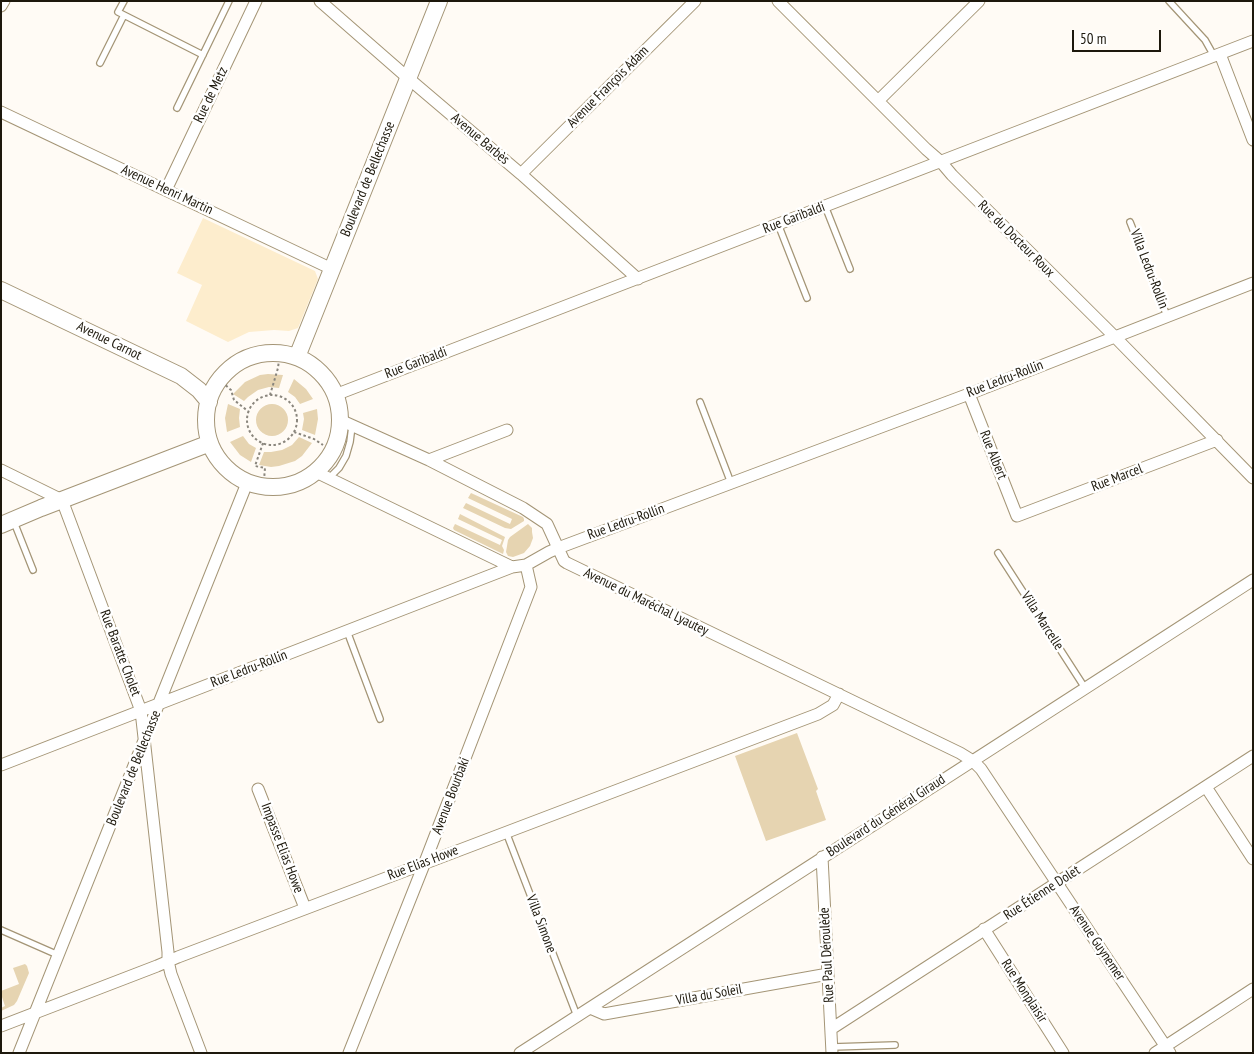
<!DOCTYPE html>
<html>
<head>
<meta charset="utf-8">
<style>
  body { margin:0 }
  #map { position:relative; width:1254px; height:1054px; overflow:hidden; background:#fffbf5; font-family:"PT Sans Narrow",sans-serif }
  canvas { display:block }
  .frame { position:absolute; inset:0; border:2px solid #1d180c; pointer-events:none }
  .scale { position:absolute; left:1072px; top:30px; width:89px; height:22px; box-sizing:border-box; border:2px solid #1d180c; border-top:0; padding-left:6px; font-size:15px; line-height:18px; white-space:nowrap; color:#1d180c; -webkit-text-stroke:4px #fff; paint-order:stroke }
</style>
</head>
<body>
<div id="map">
<canvas width="1254" height="1054"></canvas>
<div class="frame"></div>
<div class="scale">50 m</div>
</div>
<script>
const ctx = document.querySelector('canvas').getContext('2d');
ctx.lineJoin = 'round';
function fillPath(path, color) {
  ctx.fillStyle = color;
  ctx.fill(path, 'evenodd');
}
function shape(rows) {
  const path = new Path2D();
  for (const r of rows) {
    if (r.length === 3) {
      path.moveTo(r[0] + r[2], r[1]);
      path.arc(r[0], r[1], r[2], 0, 2 * Math.PI);
      continue;
    }
    path.moveTo(r[0], r[1]);
    for (let i = 2; i < r.length; i += 2) path.lineTo(r[i], r[i + 1]);
  }
  return path;
}
function strokePath(path, color, width, dash) {
  ctx.strokeStyle = color;
  ctx.lineWidth = width;
  ctx.lineCap = dash ? 'butt' : 'round';
  ctx.setLineDash(dash || []);
  ctx.stroke(path);
}
function drawText(font, color, halo, rows, align = 'center') {
  ctx.font = font + ' "PT Sans Narrow",sans-serif';
  ctx.lineWidth = 5;
  ctx.setLineDash([]);
  ctx.textBaseline = 'middle';
  ctx.strokeStyle = halo;
  ctx.fillStyle = color;
  for (const [text, x, y, turn = 0] of rows) {
    ctx.save();
    ctx.translate(x, y);
    ctx.rotate((+turn || 0) * Math.PI / 180);
    ctx.textAlign = isNaN(turn) ? turn : align;
    if (halo) ctx.strokeText(text, 0, 0);
    ctx.fillText(text, 0, 0);
    ctx.restore();
  }
}
fillPath(shape([
  [203,218,315,271,318,279,298,328,289,331,274,330,249,332,228,342,186,321,202,285,177,273]
]), '#fdedcd');
fillPath(shape([
  [268,374,283,375,279,388,269,387,258,390,248,397,244,401,233,394,245,382,260,375],
  [294,379,306,389,313,399,300,404,295,397,288,392],
  [228,404,240,409,239,418,240,427,227,432,225,418],
  [272,420,16],
  [317,409,318,419,315,435,302,430,304,419,303,413],
  [243,436,249,444,256,448,251,462,240,455,230,442],
  [299,437,312,443,302,456,295,461,279,466,271,467,259,465,264,452,271,452,282,450,292,445],
  [471,493,523,517,524,519,524,521,511,529,505,528,463,508,466,503,510,524,512,519,468,498],
  [460,514,505,537,502,546,504,550,503,554,454,530,453,528,455,524,500,545,502,540,458,519],
  [528,524,532,528,532,532,533,538,530,546,524,553,513,557,508,556,506,552,508,540,510,537],
  [797,733,818,789,816,791,826,820,766,841,735,756],
  [25,964,27,966,29,973,17,1001,14,1005,1,1011,1,1008,5,1006,1,994,1,991,19,984,13,968]
]), '#e6d4b1');
const lane = shape([
  [124,1,118,12,203,55],
  [1169,1,1205,40,1214,56],
  [100,63,124,15],
  [177,108,229,1],
  [825,206,850,269],
  [1130,222,1167,316],
  [778,224,807,298],
  [700,402,731,483],
  [328,479,339,468,346,456,350,442,352,426],
  [14,522,33,570],
  [998,553,1085,688],
  [347,631,380,719],
  [506,832,577,1016],
  [1,930,58,955],
  [832,1047,895,1045]
]);
const street = shape([
  [320,1,408,78,521,174,638,279],
  [778,1,926,149,941,162,952,175,1114,336,1253,478],
  [1,6,4,1],
  [1220,54,1253,140],
  [878,101,979,1],
  [1,112,332,269],
  [521,174,695,1],
  [166,190,256,1],
  [969,394,1017,516,1217,440],
  [335,395,1253,41],
  [340,420,429,460,523,508,547,524,564,561,567,563,960,753,973,761,981,769,1170,1053],
  [429,460,507,430],
  [1,470,62,500,141,711,168,952,168,961,171,974,201,1053],
  [316,472,512,567],
  [1,765,512,567,526,565,549,552,558,548,969,394,1253,283],
  [1206,787,1253,859],
  [258,789,305,908],
  [822,857,832,1053],
  [984,929,1063,1053],
  [590,1008,604,1014,828,974],
  [1,1026,157,966,178,957,818,714,833,705,839,694],
  [831,1029,1253,756],
  [19,1053,247,483],
  [349,1053,425,862,531,587,526,565],
  [520,1053,1253,580],
  [1155,1053,1253,989]
]);
const secondary = shape([
  [1,290,181,376,199,390,209,402],
  [273,420,67],
  [297,357,439,1],
  [1,525,41,508,210,443]
]);
strokePath(lane, '#a49576', 8);
strokePath(street, '#a49576', 13);
strokePath(secondary, '#a49576', 18);
strokePath(shape([
  [222,382,231,390,234,400,249,412],
  [270,395,278,368,279,360],
  [272,420,25],
  [294,432,314,439,323,445],
  [263,443,255,466,265,468,264,480]
]), '#8a867d', 2, [2.5, 2.5]);
strokePath(lane, '#fff', 5.5);
strokePath(street, '#fff', 11);
strokePath(secondary, '#fff', 16);
drawText('14px', '#1d180c', '#fff', [
  ["Avenue François Adam",608,87,-45],
  ["Rue de Metz",211,95,-64],
  ["Avenue Barbès",480,139,40],
  ["Boulevard de Bellechasse",368,179,-68],
  ["Avenue Henri Martin",167,190,25],
  ["Rue Garibaldi",794,218,-21],
  ["Rue du Docteur Roux",1016,239,45],
  ["Villa Ledru-Rollin",1149,269,69],
  ["Avenue Carnot",109,341,26],
  ["Rue Garibaldi",416,363,-21],
  ["Rue Ledru-Rollin",1005,379,-21],
  ["Rue Albert",993,455,68],
  ["Rue Marcel",1117,478,-21],
  ["Rue Ledru-Rollin",626,522,-20],
  ["Avenue du Maréchal Lyautey",646,602,26],
  ["Villa Marcelle",1042,621,57],
  ["Rue Baratte Cholet",120,653,69],
  ["Rue Ledru-Rollin",249,669,-21],
  ["Boulevard de Bellechasse",134,768,-68],
  ["Avenue Bourbaki",451,796,-69],
  ["Boulevard du Général Giraud",886,816,-33],
  ["Impasse Elias Howe",282,848,69],
  ["Rue Elias Howe",423,863,-21],
  ["Rue Étienne Dolet",1042,893,-33],
  ["Villa Simone",541,924,69],
  ["Avenue Guynemer",1097,943,56],
  ["Rue Paul Déroulède",827,955,-93],
  ["Rue Monplaisir",1024,991,57],
  ["Villa du Soleil",709,995,-10]
]);
</script>
</body>
</html>
